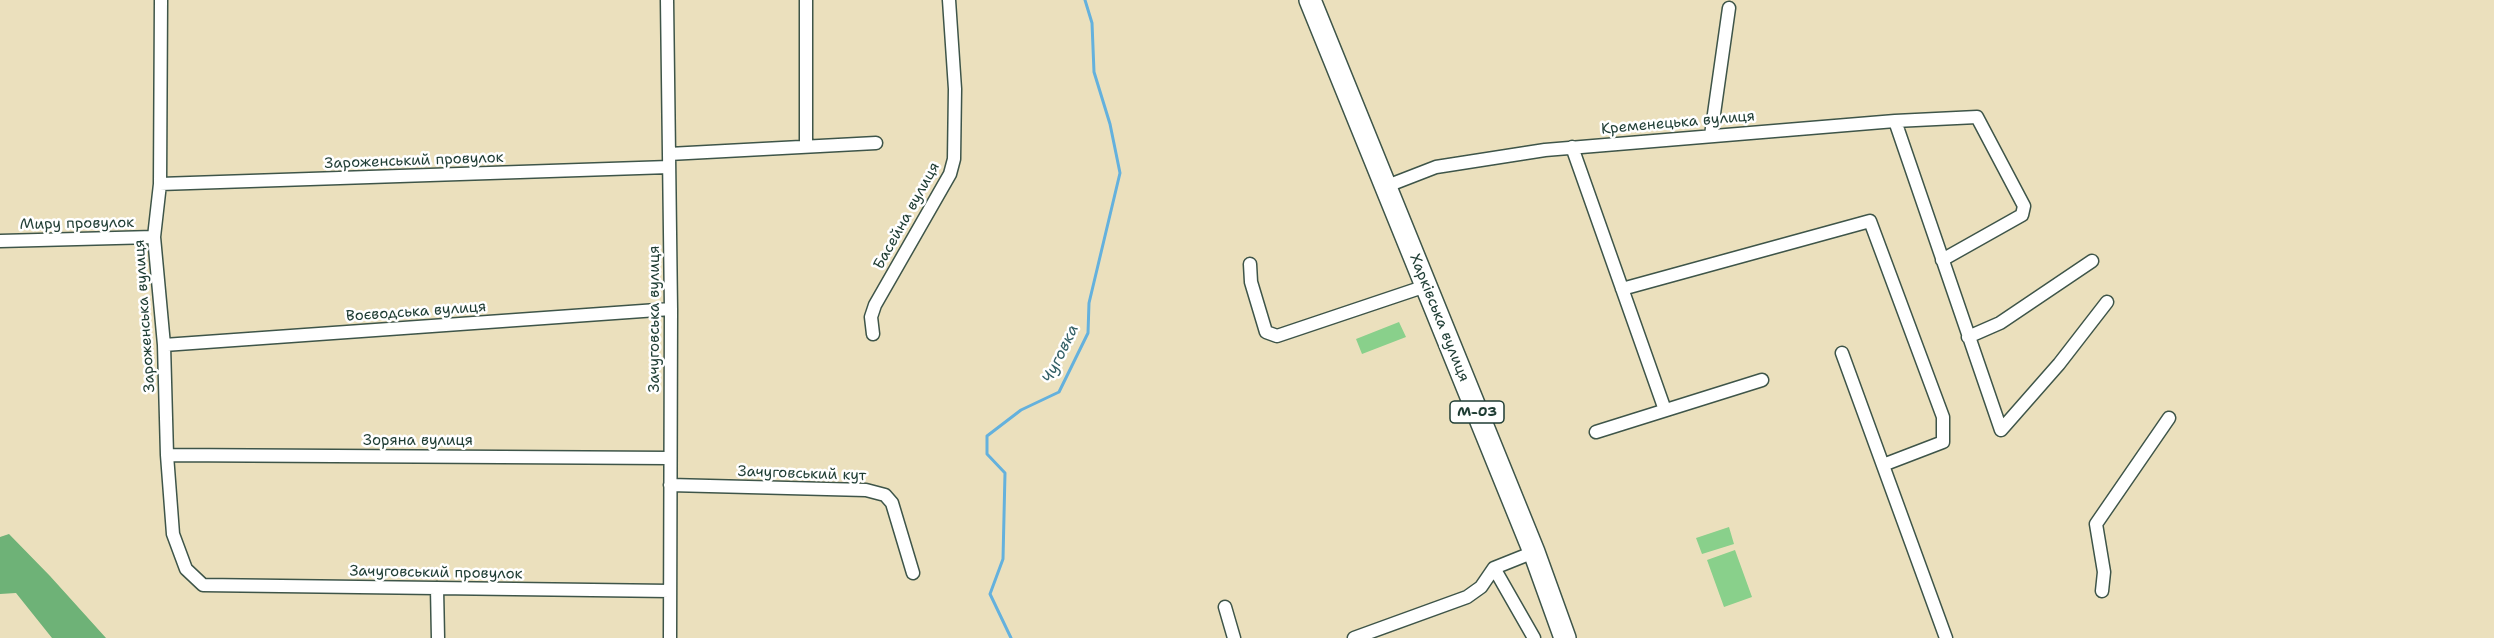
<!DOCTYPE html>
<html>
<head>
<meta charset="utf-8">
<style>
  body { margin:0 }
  canvas { display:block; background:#ebe0bd }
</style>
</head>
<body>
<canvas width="2494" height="638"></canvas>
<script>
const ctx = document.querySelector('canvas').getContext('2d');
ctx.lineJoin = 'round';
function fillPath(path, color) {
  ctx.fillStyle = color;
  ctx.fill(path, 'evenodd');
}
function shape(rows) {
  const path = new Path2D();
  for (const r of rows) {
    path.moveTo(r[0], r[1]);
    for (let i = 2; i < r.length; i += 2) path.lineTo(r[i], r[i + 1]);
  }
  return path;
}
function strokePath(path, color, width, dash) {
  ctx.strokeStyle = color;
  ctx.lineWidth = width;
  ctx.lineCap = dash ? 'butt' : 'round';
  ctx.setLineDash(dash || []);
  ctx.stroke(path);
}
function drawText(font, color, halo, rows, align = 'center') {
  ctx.font = font + ' "Shantell Sans",sans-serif';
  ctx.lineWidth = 5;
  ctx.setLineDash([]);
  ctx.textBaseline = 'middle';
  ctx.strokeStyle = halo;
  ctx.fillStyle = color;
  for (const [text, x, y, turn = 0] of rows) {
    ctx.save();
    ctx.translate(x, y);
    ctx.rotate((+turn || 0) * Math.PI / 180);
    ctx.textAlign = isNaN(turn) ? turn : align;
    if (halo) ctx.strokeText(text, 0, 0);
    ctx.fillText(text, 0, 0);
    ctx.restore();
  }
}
fillPath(shape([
  [1399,322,1406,337,1362,354,1356,339],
  [1729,527,1734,544,1702,554,1696,538],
  [1735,550,1752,597,1724,607,1707,560]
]), '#89d08b');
fillPath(shape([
  [9,534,50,576,106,638,52,638,16,593,0,594,0,537]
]), '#6eb277');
strokePath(shape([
  [1011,638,990,594,1003,559,1005,473,987,454,987,436,1021,410,1059,392,1088,333,1089,303,1120,173,1110,124,1094,72,1092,23,1085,0]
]), '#64b1dd', 3);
const street = shape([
  [161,0,160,184,154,237,164,345,167,455,173,534,186,569,203,585,670,591],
  [667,0,671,309,670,638],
  [806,0,806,146],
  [1895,121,2001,430,2059,364,2107,302],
  [1711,135,1729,8],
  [1572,147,1665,410],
  [669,154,876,143],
  [160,184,669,167],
  [1387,186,1436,167,1545,150,1895,121,1977,117,2024,206,2022,215,1942,260],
  [0,241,154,237],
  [1250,264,1251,282,1266,332,1277,336,1426,286],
  [1622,289,1870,221,1943,417,1943,442,1883,465],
  [873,334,871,317,875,305,950,174,954,159,955,89,949,0],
  [1968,337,2000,323,2092,261],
  [164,345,671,309],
  [1842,353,1946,638],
  [1596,432,1762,380],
  [167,455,669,458],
  [670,485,866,490,885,495,892,503,913,573],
  [1494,568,1534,638],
  [437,588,438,638],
  [2102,591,2104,572,2096,524,2169,418],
  [1225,607,1234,638],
  [1354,638,1467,597,1481,587,1494,568,1534,552]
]);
const highway = shape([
  [1310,0,1534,552,1565,638]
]);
strokePath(street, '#3e5549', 15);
strokePath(highway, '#3e5549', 24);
strokePath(street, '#fff', 12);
strokePath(highway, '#fff', 21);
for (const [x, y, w] of [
  [1477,412,54]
]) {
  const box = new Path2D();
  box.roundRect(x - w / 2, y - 11, w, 22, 4.5);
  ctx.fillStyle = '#fff';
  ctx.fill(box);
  strokePath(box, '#1f3d34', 1.5);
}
drawText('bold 14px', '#1f3d34', null, [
  ["М-03",1477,412]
]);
drawText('15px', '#1f3d34', '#fff', [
  ["Кременецька вулиця",1678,123,-5],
  ["Зароженський провулок",414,161,-2],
  ["Басейна вулиця",907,216,-61],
  ["Миру провулок",77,224,-1],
  ["Воєводська вулиця",416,312,-4],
  ["Зароженська вулиця",145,316,-94],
  ["Харківська вулиця",1439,318,68],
  ["Зачуговська вулиця",655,319,-90],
  ["Зоряна вулиця",418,441],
  ["Зачуговський кут",802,474,2],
  ["Зачуговський провулок",436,573,1]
]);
drawText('italic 16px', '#346067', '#fff', [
  ["Чуговка",1061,354,-64]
]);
</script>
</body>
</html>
